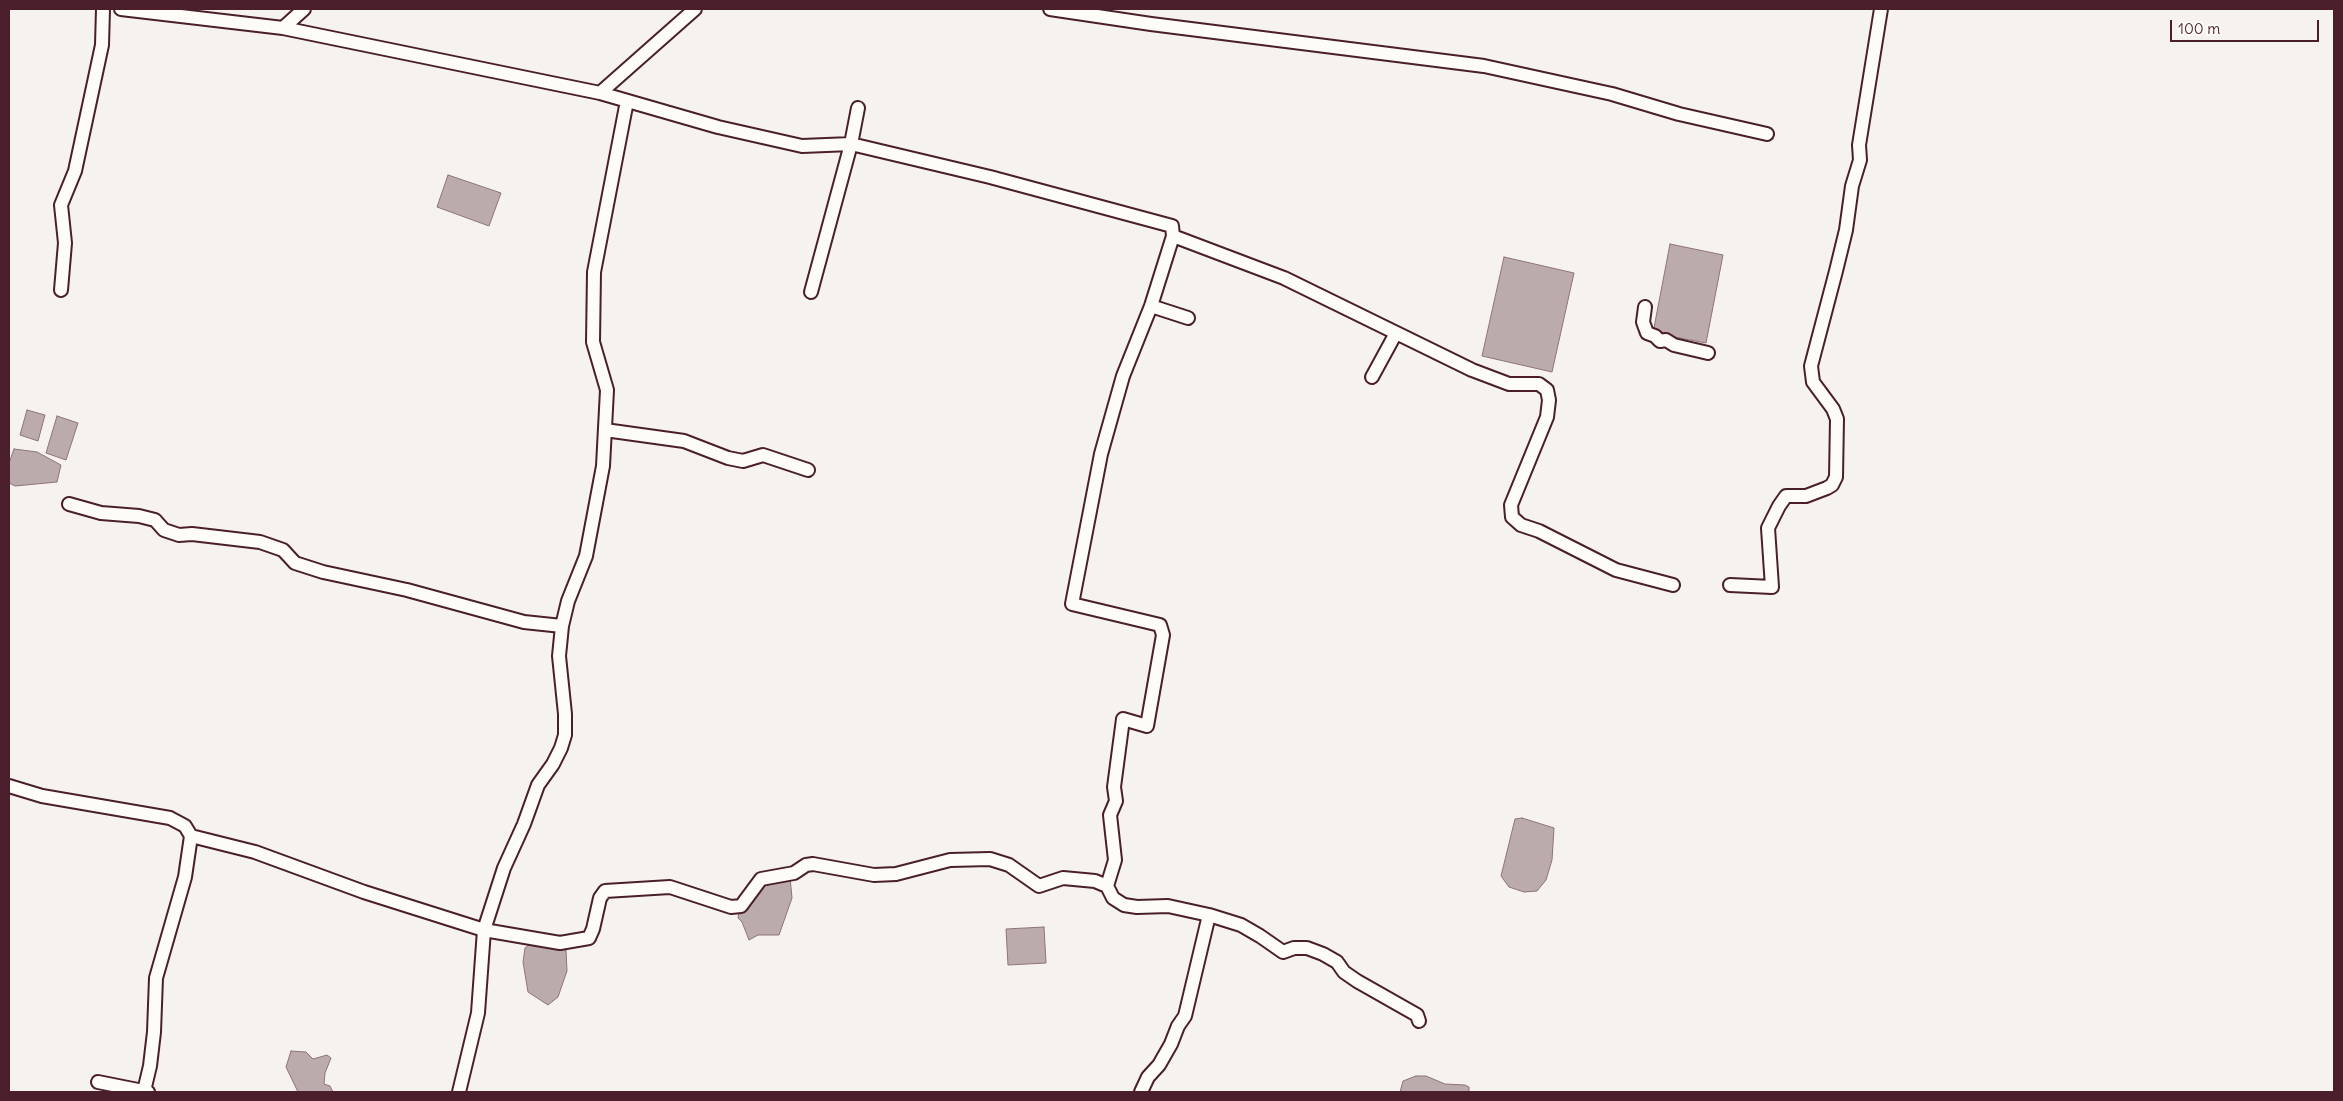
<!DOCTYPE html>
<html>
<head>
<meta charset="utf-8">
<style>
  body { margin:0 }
  #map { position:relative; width:2343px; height:1101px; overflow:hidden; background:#f6f3ef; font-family:Delius,sans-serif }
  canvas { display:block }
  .frame { position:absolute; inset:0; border:10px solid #4a1f2b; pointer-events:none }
  .scale { position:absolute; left:2170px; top:20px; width:149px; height:22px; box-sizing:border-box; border:2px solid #4a1f2b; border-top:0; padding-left:6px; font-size:15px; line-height:18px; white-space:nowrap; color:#4a1f2b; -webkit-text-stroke:4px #fdfcf7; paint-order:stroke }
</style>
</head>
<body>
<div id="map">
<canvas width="2343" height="1101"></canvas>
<div class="frame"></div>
<div class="scale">100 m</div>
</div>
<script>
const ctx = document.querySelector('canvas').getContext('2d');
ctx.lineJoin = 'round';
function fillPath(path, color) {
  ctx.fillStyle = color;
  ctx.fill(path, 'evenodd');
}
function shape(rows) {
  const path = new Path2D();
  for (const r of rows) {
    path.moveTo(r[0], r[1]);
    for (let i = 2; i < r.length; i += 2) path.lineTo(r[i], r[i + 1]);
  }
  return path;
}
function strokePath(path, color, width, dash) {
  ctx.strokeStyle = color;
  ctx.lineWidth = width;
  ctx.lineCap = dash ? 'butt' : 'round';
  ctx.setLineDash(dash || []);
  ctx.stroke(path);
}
const water = shape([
  [448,175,501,193,489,226,437,207,448,175],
  [1670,244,1723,255,1706,343,1653,333,1670,244],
  [1504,257,1574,273,1552,372,1482,356,1504,257],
  [27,410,45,415,38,441,20,435,27,410],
  [57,416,78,423,66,460,46,453,57,416],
  [14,449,37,452,61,465,57,482,15,486,9,483,9,463,14,449],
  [1522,818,1554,828,1552,860,1546,880,1537,891,1524,892,1509,887,1501,876,1515,819,1522,818],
  [790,877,792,898,779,935,758,935,749,940,742,922,738,918,739,910,757,887,790,877],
  [1044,927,1046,963,1008,965,1006,929,1044,927],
  [530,944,566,950,567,971,558,997,548,1005,528,992,523,962,525,948,530,944],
  [291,1051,306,1052,313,1059,327,1055,331,1058,325,1073,324,1084,330,1086,333,1092,298,1092,286,1067,291,1051],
  [1416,1076,1426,1076,1445,1084,1465,1085,1469,1087,1469,1092,1400,1092,1403,1081,1416,1076]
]);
fillPath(water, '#bbabac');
strokePath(water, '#8e7378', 1);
const minor = shape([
  [121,9,283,28,600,93,718,127,802,146,851,144,990,177,1172,226,1173,236,1151,306,1123,376,1101,454,1072,604,1160,625,1163,635,1147,726,1123,719,1114,787,1116,801,1110,815,1115,860,1107,886],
  [1050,9,1151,24,1484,66,1612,94,1679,114,1767,134],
  [283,28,304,9],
  [600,93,695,9],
  [1173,236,1284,278,1472,370,1509,384,1539,384,1547,390,1549,400,1547,417,1511,505,1512,517,1521,525,1539,531,1616,570,1673,585],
  [61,290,65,243,61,205,75,171,102,45,103,9],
  [811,292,851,144,858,108],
  [1151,306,1188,318],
  [1645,307,1643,322,1647,333,1655,336,1660,341,1666,340,1674,345,1708,353],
  [1372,377,1396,333],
  [605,430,684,441,728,458,743,461,763,455,808,470],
  [69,504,101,513,139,516,155,520,164,530,179,535,192,534,260,542,283,550,295,563,323,572,407,590,524,622,562,626],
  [1730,585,1772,587,1768,528,1779,506,1786,496,1806,496,1827,488,1832,485,1836,477,1837,419,1833,409,1813,382,1811,366,1836,271,1846,230,1852,186,1860,160,1859,145,1881,9],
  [9,786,42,796,170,818,185,826,191,836,255,852,364,892,484,930,560,943,589,938,593,929,600,898,605,891,670,887,731,907,741,906,761,879,794,873,806,865,813,864,874,875,896,874,950,860,990,859,1009,865,1039,886,1063,878,1095,881,1107,886,1113,898,1124,905,1137,907,1168,906,1209,915,1241,925,1260,936,1283,952,1294,948,1307,948,1323,954,1337,962,1344,972,1357,981,1417,1015,1419,1021],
  [98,1082,148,1092],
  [144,1091,150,1066,154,1032,156,978,185,877,191,836],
  [459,1092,478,1013,484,930,504,868,524,824,538,785,553,764,561,748,565,735,565,714,559,656,562,626,568,601,586,556,603,466,607,390,593,342,594,272,627,101],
  [1141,1092,1148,1077,1159,1065,1171,1044,1178,1026,1185,1016,1209,915]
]);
strokePath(minor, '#4a1f2b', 16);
strokePath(minor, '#fdfcf7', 12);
</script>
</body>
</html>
